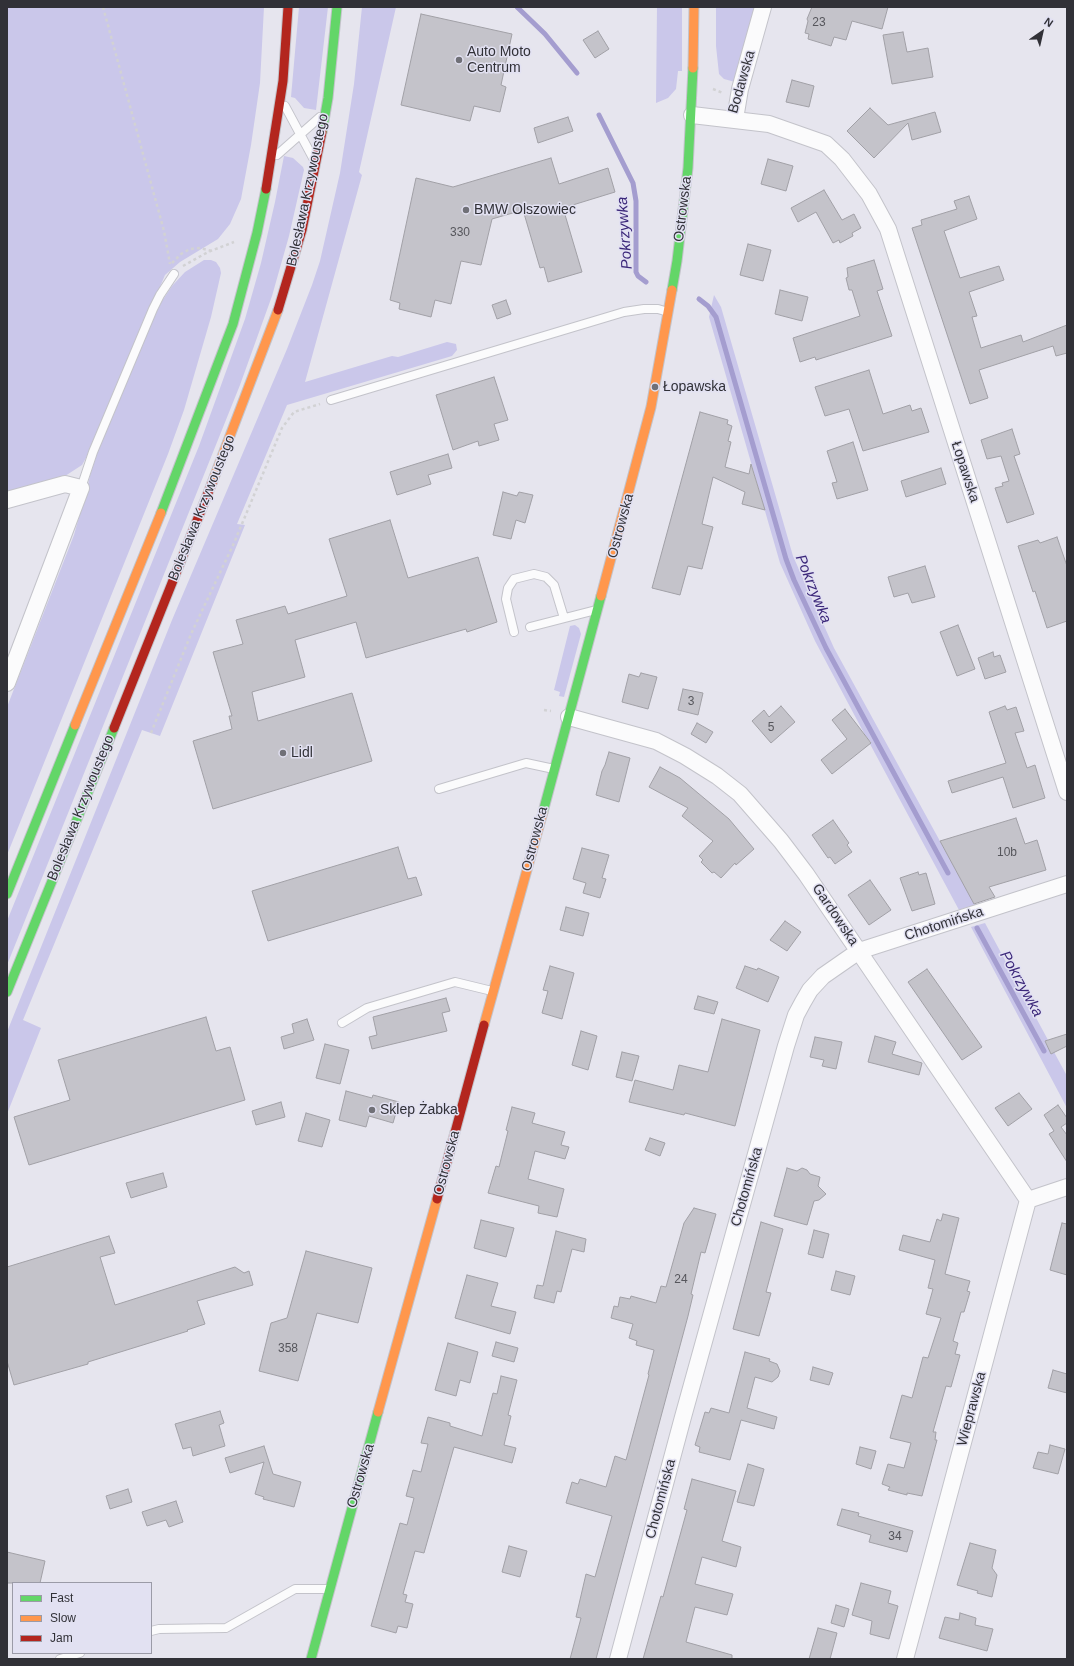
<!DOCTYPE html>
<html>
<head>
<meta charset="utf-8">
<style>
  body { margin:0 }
  #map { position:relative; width:1074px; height:1666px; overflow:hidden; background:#e6e5ee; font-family:Helvetica,sans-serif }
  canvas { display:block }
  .frame { position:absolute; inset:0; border:8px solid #313137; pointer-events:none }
  .legend { position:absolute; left:12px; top:1582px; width:140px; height:72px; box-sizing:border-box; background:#e2e1f2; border:1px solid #9b9ba7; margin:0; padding:5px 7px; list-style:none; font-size:12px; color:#313137 }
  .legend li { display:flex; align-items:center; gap:8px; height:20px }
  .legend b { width:20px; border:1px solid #9b9ba7 }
  .north { position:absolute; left:1022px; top:12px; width:40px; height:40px; -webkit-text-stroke:3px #e2e1f2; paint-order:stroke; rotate:34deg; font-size:11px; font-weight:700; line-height:16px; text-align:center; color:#313137 }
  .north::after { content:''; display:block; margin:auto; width:14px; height:18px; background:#313137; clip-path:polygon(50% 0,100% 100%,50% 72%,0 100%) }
</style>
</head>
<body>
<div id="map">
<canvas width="1074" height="1666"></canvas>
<div class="frame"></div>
<ul class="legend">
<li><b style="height:5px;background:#63d668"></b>Fast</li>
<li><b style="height:5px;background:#ff974d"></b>Slow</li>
<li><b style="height:5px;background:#b3261e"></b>Jam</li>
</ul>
<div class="north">N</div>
</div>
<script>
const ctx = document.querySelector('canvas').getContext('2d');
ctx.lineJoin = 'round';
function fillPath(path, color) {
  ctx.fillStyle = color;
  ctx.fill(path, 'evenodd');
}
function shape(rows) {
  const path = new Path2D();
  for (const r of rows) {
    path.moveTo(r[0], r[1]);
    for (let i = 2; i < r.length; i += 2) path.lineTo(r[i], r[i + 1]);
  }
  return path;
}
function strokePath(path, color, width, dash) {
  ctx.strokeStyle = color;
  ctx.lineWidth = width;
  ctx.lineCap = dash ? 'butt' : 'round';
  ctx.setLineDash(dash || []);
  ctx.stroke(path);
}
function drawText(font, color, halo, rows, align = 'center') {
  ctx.font = font + ' Helvetica,sans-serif';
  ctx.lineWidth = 3;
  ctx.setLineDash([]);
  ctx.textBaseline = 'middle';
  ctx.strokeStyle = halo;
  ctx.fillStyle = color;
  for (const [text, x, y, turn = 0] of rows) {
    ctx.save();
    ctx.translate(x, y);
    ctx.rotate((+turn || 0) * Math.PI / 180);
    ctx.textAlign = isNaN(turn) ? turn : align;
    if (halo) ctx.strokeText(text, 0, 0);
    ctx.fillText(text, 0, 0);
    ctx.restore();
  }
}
fillPath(shape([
  [7,7,264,7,260,83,251,145,241,199,230,224,218,239,180,262,165,275,92,447,82,465,62,478,7,495],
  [299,7,328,7,316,110,304,108,295,98,291,97],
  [362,7,396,7,359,172,362,175,305,382,392,356,398,357,447,342,456,344,457,350,452,356,287,405,237,524,245,525,160,736,142,730,23,1020,41,1028,7,1114,7,1032,172,620,287,349,312,285,320,261,340,173,354,84],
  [657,7,682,7,682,71,678,71,676,89,668,98,656,103],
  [716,7,757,7,735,82,724,79,719,74,716,46],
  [284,156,293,158,303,167,304,170,289,236,272,296,240,385,7,965,7,921,199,446,245,319,261,263,275,202],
  [204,260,211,260,216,262,220,268,221,273,211,317,184,410,168,454,7,855,7,707,74,535,88,485,93,460,149,328,162,301,172,286,185,272],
  [714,295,721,307,793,556,834,648,975,905,959,910,870,744,871,742,865,735,815,641,780,563,709,317],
  [575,625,579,628,581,634,564,697,559,696,560,692,554,690,570,626],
  [985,923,1048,1040,1045,1041,1051,1054,1054,1052,1067,1076,1067,1108,971,927]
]), '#cac7ea');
strokePath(shape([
  [517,7,545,34,577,73],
  [599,115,633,183,636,201,636,272,638,276,646,282],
  [699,299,708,306,716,317,786,559,794,580,826,648,948,873],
  [977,928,1044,1051]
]), '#a49dcf', 5);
const building = shape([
  [812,7,888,7,882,29,852,21,846,40,834,37,831,46,808,39,809,34,805,33,808,21,807,19,812,7],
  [421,14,512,34,501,85,506,87,500,112,474,106,470,121,401,105,421,14],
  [598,31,609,49,595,58,583,40,598,31],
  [903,32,907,52,928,48,933,77,892,84,883,35,903,32],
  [792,80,814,86,809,107,786,102,792,80],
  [870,108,888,125,935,112,941,132,912,140,908,123,874,158,847,131,870,108],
  [568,117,573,131,538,143,534,128,568,117],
  [551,158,559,184,608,168,615,192,563,208,582,272,548,282,544,267,540,268,523,210,492,219,481,265,461,261,451,304,435,300,431,317,399,309,400,303,390,300,416,178,453,187,551,158],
  [768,159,793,166,786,191,761,184,768,159],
  [824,190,842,220,854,214,861,228,852,233,853,236,840,243,839,240,833,243,816,212,798,222,791,208,824,190],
  [969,196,977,219,944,231,960,278,999,266,1004,280,969,292,977,316,972,317,981,348,1021,335,1023,342,1067,325,1067,353,1056,356,1053,346,979,370,988,398,970,404,912,228,922,225,921,220,957,209,954,201,969,196],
  [748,244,771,250,763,281,740,275,748,244],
  [874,260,883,289,877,291,892,336,816,360,815,357,800,362,793,338,860,316,852,290,849,290,846,278,848,277,847,268,874,260],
  [780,290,808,297,802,321,775,314,780,290],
  [506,300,511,314,497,319,492,305,506,300],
  [869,370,883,414,910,405,912,411,921,408,929,432,863,451,849,409,825,416,815,387,869,370],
  [494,377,508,420,494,424,499,440,479,446,478,441,453,450,436,395,494,377],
  [700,412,728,420,727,424,732,426,728,441,731,442,725,467,749,474,751,464,765,510,742,504,745,492,713,477,702,524,713,527,702,569,688,566,680,595,652,588,700,412],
  [1012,429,1020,454,1014,456,1034,514,1007,523,995,488,1003,486,1002,483,1009,481,1001,456,987,459,981,440,1012,429],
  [853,442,868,490,837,499,832,483,837,482,827,451,853,442],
  [448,454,452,468,428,475,431,484,397,495,390,472,448,454],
  [941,468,946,484,906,497,901,481,941,468],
  [503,492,517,496,519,492,533,495,525,523,516,520,511,539,493,535,503,492],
  [390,520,408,578,478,557,497,622,467,632,466,629,366,658,356,622,295,640,305,677,252,692,258,721,352,693,372,761,213,809,193,741,232,729,229,716,232,716,213,652,243,644,236,620,285,606,288,614,347,596,329,539,390,520],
  [1057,537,1067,566,1067,621,1047,628,1035,591,1033,592,1018,546,1038,540,1040,543,1057,537],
  [925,566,935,597,912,603,908,593,894,597,888,577,925,566],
  [958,625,975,669,957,676,940,632,958,625],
  [993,652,994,657,1000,655,1006,672,985,679,978,658,993,652],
  [641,673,657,677,648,709,622,702,629,674,639,677,641,673],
  [683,689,703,693,698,715,678,710,683,689],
  [781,706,795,722,771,743,752,721,764,710,769,717,781,706],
  [1005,706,1007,710,1016,707,1024,731,1015,733,1027,768,1035,765,1045,798,1013,808,1003,777,952,793,948,781,1006,763,989,712,1005,706],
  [845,709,871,743,832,774,821,760,847,739,832,720,845,709],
  [697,723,713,732,706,743,691,734,697,723],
  [609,752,630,758,619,802,596,795,602,771,605,765,609,752],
  [660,767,680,778,729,819,754,849,736,865,735,863,721,878,714,872,712,873,701,862,703,860,699,856,713,841,682,816,688,808,649,787,660,767],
  [1016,818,1025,844,1037,840,1046,870,989,887,995,897,974,904,940,841,1016,818],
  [833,820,849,843,847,845,852,852,835,864,830,857,828,858,812,835,833,820],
  [398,847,408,879,416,877,422,895,268,941,252,891,398,847],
  [582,848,609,855,602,878,606,879,600,898,583,893,586,883,573,879,582,848],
  [918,872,919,875,926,873,935,904,912,911,900,878,918,872],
  [870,880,891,910,869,925,848,895,870,880],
  [566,907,589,913,583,936,560,930,566,907],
  [785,921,801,932,787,951,770,940,785,921],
  [550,966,574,973,562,1019,542,1013,548,991,543,990,550,966],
  [745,966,757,970,758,968,779,977,768,1002,736,988,745,966],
  [927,969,982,1047,962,1060,908,982,927,969],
  [698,996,718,1002,714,1014,694,1009,698,996],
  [446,998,450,1011,442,1013,447,1031,372,1049,369,1037,377,1035,373,1017,446,998],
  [206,1017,216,1051,230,1047,245,1100,29,1165,14,1117,70,1100,58,1060,206,1017],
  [307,1019,314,1040,284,1049,281,1037,294,1033,292,1024,307,1019],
  [722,1019,760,1030,735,1126,685,1113,684,1115,629,1102,635,1080,673,1090,679,1065,708,1072,722,1019],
  [581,1031,597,1036,588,1070,572,1065,581,1031],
  [1067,1034,1067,1046,1051,1054,1045,1041,1067,1034],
  [875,1036,896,1042,892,1054,922,1063,919,1075,868,1062,875,1036],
  [815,1037,842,1042,836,1069,822,1066,824,1060,810,1057,815,1037],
  [325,1044,349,1050,340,1084,316,1078,325,1044],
  [622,1052,639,1056,632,1081,616,1077,622,1052],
  [346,1091,372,1098,373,1095,399,1102,393,1123,369,1116,366,1127,339,1120,346,1091],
  [1019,1093,1032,1109,1008,1126,995,1108,1019,1093],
  [281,1102,285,1117,256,1125,252,1111,281,1102],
  [1058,1105,1067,1118,1067,1123,1061,1127,1067,1135,1067,1162,1049,1134,1054,1131,1044,1115,1058,1105],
  [512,1107,535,1113,532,1123,565,1132,561,1145,569,1147,565,1159,535,1151,528,1179,564,1189,557,1217,538,1213,539,1206,488,1193,496,1166,499,1167,508,1131,506,1130,512,1107],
  [306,1113,330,1120,322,1147,298,1141,306,1113],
  [650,1138,665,1143,660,1156,645,1150,650,1138],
  [787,1168,797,1171,802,1168,807,1170,810,1174,820,1177,818,1186,826,1194,819,1200,814,1201,807,1225,774,1216,787,1168],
  [163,1173,167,1187,131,1198,126,1183,163,1173],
  [694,1208,716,1214,705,1253,701,1252,691,1294,693,1295,688,1316,605,1625,596,1659,570,1659,581,1618,576,1617,586,1574,595,1577,612,1516,566,1503,572,1482,578,1484,580,1479,606,1487,615,1456,626,1460,649,1375,648,1374,654,1350,636,1345,637,1341,629,1338,633,1324,611,1318,614,1306,618,1307,620,1297,630,1299,631,1296,656,1303,661,1286,666,1287,684,1223,694,1208],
  [943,1214,959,1218,945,1274,970,1281,967,1291,970,1292,964,1312,961,1312,953,1341,958,1343,955,1354,960,1355,951,1387,946,1386,933,1432,936,1432,935,1440,937,1440,922,1496,907,1493,907,1495,888,1490,890,1487,882,1484,888,1464,904,1468,911,1443,890,1438,902,1395,912,1398,923,1357,928,1358,941,1318,926,1314,933,1289,928,1288,935,1260,899,1250,903,1235,930,1242,937,1219,941,1221,943,1214],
  [481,1220,514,1228,506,1257,474,1248,481,1220],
  [761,1222,783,1229,766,1292,771,1293,759,1336,733,1329,761,1222],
  [1062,1223,1067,1224,1067,1275,1050,1270,1062,1223],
  [814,1230,829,1234,823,1258,808,1254,814,1230],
  [556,1231,586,1239,584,1252,572,1249,561,1292,557,1291,554,1303,534,1298,537,1285,543,1286,556,1231],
  [109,1236,115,1253,100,1257,115,1305,235,1267,244,1273,249,1271,253,1285,197,1301,205,1324,187,1330,188,1331,88,1362,88,1364,14,1385,7,1361,7,1267,109,1236],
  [306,1251,372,1268,358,1323,317,1313,298,1381,259,1371,271,1323,287,1318,306,1251],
  [836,1271,855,1276,850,1295,831,1290,836,1271],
  [467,1275,498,1283,491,1306,516,1312,510,1334,455,1318,467,1275],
  [496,1342,518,1348,514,1362,492,1356,496,1342],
  [448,1343,478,1352,470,1383,460,1380,456,1396,435,1390,448,1343],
  [745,1352,770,1359,769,1361,777,1364,780,1371,778,1377,772,1382,755,1377,747,1408,777,1417,774,1429,741,1420,730,1460,699,1452,700,1447,695,1445,705,1412,709,1413,711,1408,729,1413,745,1352],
  [813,1367,833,1373,829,1385,810,1380,813,1367],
  [1053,1370,1067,1374,1067,1393,1048,1388,1053,1370],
  [501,1376,517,1380,508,1415,511,1416,504,1445,516,1448,512,1463,454,1447,424,1553,415,1551,403,1594,407,1595,405,1602,413,1604,407,1628,398,1626,396,1633,371,1626,400,1523,407,1525,414,1498,406,1496,413,1470,421,1472,428,1444,421,1443,428,1417,450,1423,450,1426,482,1436,493,1393,497,1394,501,1376],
  [220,1411,224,1423,219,1425,225,1446,193,1456,191,1447,183,1449,175,1424,220,1411],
  [1050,1445,1065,1449,1058,1474,1033,1468,1038,1452,1048,1454,1050,1445],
  [264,1446,273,1474,301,1482,294,1507,263,1499,264,1497,255,1494,264,1462,230,1473,225,1458,264,1446],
  [860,1447,876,1451,871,1469,856,1464,860,1447],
  [748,1464,764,1469,754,1506,737,1502,748,1464],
  [692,1479,736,1491,722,1541,741,1547,736,1567,702,1557,695,1584,733,1594,727,1615,695,1607,686,1642,732,1655,732,1659,643,1659,661,1596,663,1597,687,1510,684,1509,692,1479],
  [128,1489,132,1502,110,1509,106,1496,128,1489],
  [176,1501,183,1522,169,1527,166,1520,147,1526,142,1512,176,1501],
  [842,1509,859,1513,858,1516,913,1531,907,1552,869,1542,871,1535,837,1525,842,1509],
  [970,1543,996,1550,992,1568,997,1575,992,1597,977,1593,978,1591,957,1585,970,1543],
  [509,1546,527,1551,520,1577,502,1572,509,1546],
  [7,1552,45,1561,40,1583,7,1583,7,1552],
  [861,1583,891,1591,888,1603,898,1606,889,1639,870,1634,872,1621,852,1615,861,1583],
  [836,1605,849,1609,844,1627,831,1623,836,1605],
  [960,1613,976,1618,975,1625,993,1629,987,1651,939,1638,945,1617,959,1620,960,1613],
  [818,1628,837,1633,830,1659,809,1659,818,1628]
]);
fillPath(building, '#c4c3ca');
strokePath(building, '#a1a0a6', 1);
const lane = shape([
  [285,106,313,158],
  [277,155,320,117],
  [331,400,624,312,644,309,658,309,668,312],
  [81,488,93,452,153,309,160,295,174,274],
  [530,627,596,610],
  [514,632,506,599,508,588,514,579,534,574,546,577,554,585,564,618],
  [439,789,526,763,554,769],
  [342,1023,367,1008,455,982,492,991],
  [151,1631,159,1629,226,1628,295,1589,329,1589],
  [60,1659,80,1653]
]);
const street = shape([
  [692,115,769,124,826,144,842,159,869,194,888,229,1067,792],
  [735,119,740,89,763,7],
  [7,500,65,484,81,488,7,683],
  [569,717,656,741,685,756,717,776,740,794,781,841,806,874,1028,1200],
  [618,1659,683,1417,786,1046,796,1015,803,1002,810,990,823,976,859,951,1067,884],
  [905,1659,1028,1200,1067,1187]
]);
const fast = shape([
  [322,132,328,98,337,7],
  [672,290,677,261,688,168,693,68],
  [161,513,233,324,257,233,266,189],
  [543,812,601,596],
  [7,894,75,725],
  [7,992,114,728],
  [311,1659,378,1412]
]);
const slow = shape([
  [693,68,694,7],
  [212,483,278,310],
  [601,596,651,407,672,290],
  [75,725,161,513],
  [484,1025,543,812],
  [378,1412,437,1199]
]);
const jam = shape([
  [266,189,283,81,288,7],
  [278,310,302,230,322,132],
  [114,728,212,483],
  [437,1199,484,1025]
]);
strokePath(lane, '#c3c3ca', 10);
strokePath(street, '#c3c3ca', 18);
strokePath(fast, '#c3c3ca', 11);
strokePath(slow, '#c3c3ca', 11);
strokePath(jam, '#c3c3ca', 11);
strokePath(shape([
  [103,7,164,231,170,264],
  [713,89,723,93],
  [172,263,181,254,190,249,200,248,212,251],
  [183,266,208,252,234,242],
  [544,710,551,711],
  [151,733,191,634,234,543,282,428,294,412,320,404]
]), '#d2d2d4', 2.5, [3, 3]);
strokePath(lane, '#fbfbfc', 8);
strokePath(street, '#fbfbfc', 16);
strokePath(fast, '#63d668', 9);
strokePath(slow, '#ff974d', 9);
strokePath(jam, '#b3261e', 9);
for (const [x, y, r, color] of [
  [459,60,4,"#707077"],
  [466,210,4,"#707077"],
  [655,387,4,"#707077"],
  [283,753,4,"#707077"],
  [372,1110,4,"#707077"]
]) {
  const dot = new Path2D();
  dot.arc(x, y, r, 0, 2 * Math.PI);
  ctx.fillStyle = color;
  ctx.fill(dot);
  strokePath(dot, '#e2e1f2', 1.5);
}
drawText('12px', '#56565c', null, [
  ["23",819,23],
  ["330",460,233],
  ["3",691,702],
  ["5",771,728],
  ["10b",1007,853],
  ["24",681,1280],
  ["358",288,1349],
  ["34",895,1537]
]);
drawText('14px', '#313137', '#e2e1f2', [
  ["Auto Moto",467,52],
  ["Centrum",467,68],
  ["BMW Olszowiec",474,210],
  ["Łopawska",663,387],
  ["Lidl",291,753],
  ["Sklep Żabka",380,1110]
], 'left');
drawText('14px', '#313137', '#e2e1f2', [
  ["Bodawska",742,82,-74],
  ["Bolesława Krzywoustego",308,190,-78],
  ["Ostrowska",683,209,-83],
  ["Łopawska",965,472,72],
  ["Bolesława Krzywoustego",202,508,-68],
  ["Ostrowska",621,526,-75],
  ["Bolesława Krzywoustego",81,808,-68],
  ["Ostrowska",535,839,-75],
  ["Gardowska",835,915,56],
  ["Chotomińska",944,924,-18],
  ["Ostrowska",447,1163,-75],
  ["Chotomińska",747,1187,-74],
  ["Wieprawska",972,1409,-75],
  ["Ostrowska",361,1476,-74],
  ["Chotomińska",661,1499,-75]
]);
drawText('italic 15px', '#3c287a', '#e2e1f2', [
  ["Pokrzywka",625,233,-94],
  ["Pokrzywka",813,589,68],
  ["Pokrzywka",1021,984,61]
]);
</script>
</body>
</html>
